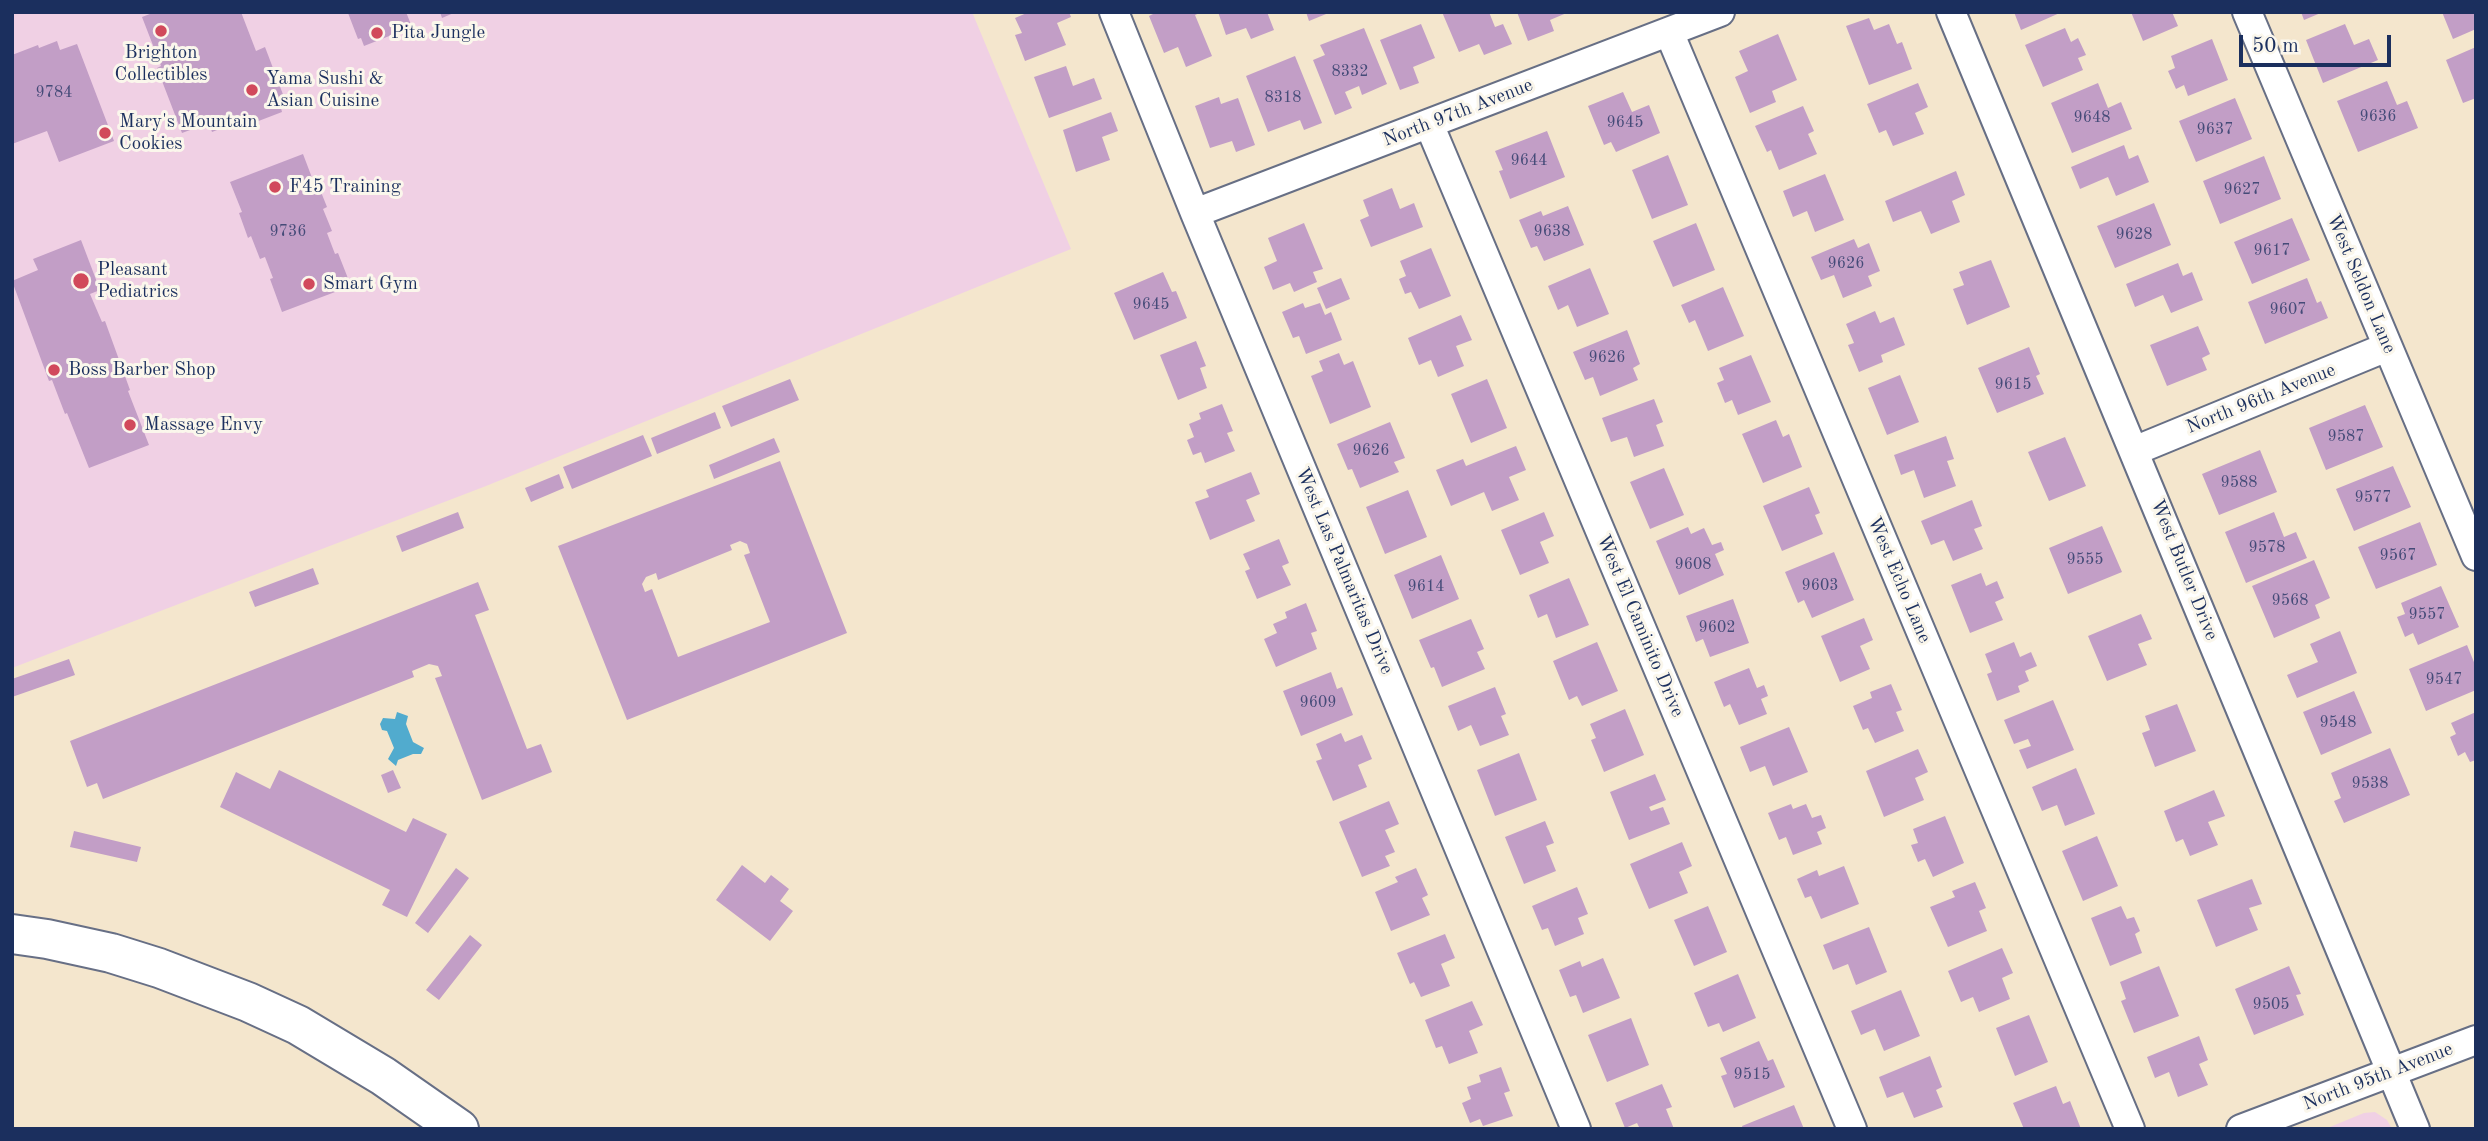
<!DOCTYPE html>
<html>
<head>
<meta charset="utf-8">
<style>
  body { margin:0 }
  #map { position:relative; width:2488px; height:1141px; overflow:hidden; background:#f4e6cd; font-family:"Old Standard TT",serif }
  canvas { display:block }
  .frame { position:absolute; inset:0; border:14px solid #1b2f5e; pointer-events:none }
  .scale { position:absolute; left:2239px; top:35px; width:152px; height:32px; box-sizing:border-box; border:4px solid #1b2f5e; border-top:0; padding-left:9px; font-size:21px; line-height:24px; white-space:nowrap; color:#1b2f5e; -webkit-text-stroke:5px #fbf7ec; paint-order:stroke }
</style>
</head>
<body>
<div id="map">
<canvas width="2488" height="1141"></canvas>
<div class="frame"></div>
<div class="scale">50 m</div>
</div>
<script>
const ctx = document.querySelector('canvas').getContext('2d');
ctx.lineJoin = 'round';
function fillPath(path, color) {
  ctx.fillStyle = color;
  ctx.fill(path, 'evenodd');
}
function shape(rows) {
  const path = new Path2D();
  for (const r of rows) {
    path.moveTo(r[0], r[1]);
    for (let i = 2; i < r.length; i += 2) path.lineTo(r[i], r[i + 1]);
  }
  return path;
}
function strokePath(path, color, width, dash) {
  ctx.strokeStyle = color;
  ctx.lineWidth = width;
  ctx.lineCap = dash ? 'butt' : 'round';
  ctx.setLineDash(dash || []);
  ctx.stroke(path);
}
function drawText(font, color, halo, rows, align = 'center') {
  ctx.font = font + ' "Old Standard TT",serif';
  ctx.lineWidth = 6;
  ctx.setLineDash([]);
  ctx.textBaseline = 'middle';
  ctx.strokeStyle = halo;
  ctx.fillStyle = color;
  for (const [text, x, y, turn = 0] of rows) {
    ctx.save();
    ctx.translate(x, y);
    ctx.rotate((+turn || 0) * Math.PI / 180);
    ctx.textAlign = isNaN(turn) ? turn : align;
    if (halo) ctx.strokeText(text, 0, 0);
    ctx.fillText(text, 0, 0);
    ctx.restore();
  }
}
fillPath(shape([
  [12,12,972,12,1071,249,486,486,12,668],
  [2375,1112,2387,1120,2392,1129,2325,1129,2364,1113]
]), '#f0d0e4');
fillPath(shape([
  [397,712,408,716,406,724,413,742,424,748,421,754,413,754,398,760,396,766,388,759,394,748,387,731,382,730,380,724,383,718,395,719]
]), '#51abce');
fillPath(shape([
  [155,12,241,12,256,51,265,47,287,105,281,108,282,112,243,127,240,121,212,132,209,123,182,133,157,68,161,66,142,17],
  [350,12,406,12,412,27,364,46,361,38,358,39,348,13],
  [440,12,456,12,442,18],
  [1029,12,1069,12,1071,17,1057,23,1066,45,1025,61,1015,35,1022,33,1015,18],
  [1157,12,1202,12,1195,15,1212,56,1186,67,1178,47,1164,53,1149,16],
  [1218,12,1267,12,1274,30,1251,39,1246,28,1226,35],
  [1306,12,1331,12,1309,21],
  [1442,12,1489,12,1495,27,1503,24,1512,44,1484,55,1479,44,1459,52],
  [1517,12,1569,12,1550,20,1554,31,1528,41],
  [2014,12,2062,12,2021,30],
  [2131,12,2172,12,2178,26,2143,41],
  [2301,12,2323,12,2304,20],
  [2442,12,2476,12,2476,29,2453,39],
  [1869,18,1874,30,1889,24,1897,44,1902,42,1912,69,1869,85,1846,26],
  [1421,24,1435,58,1413,67,1419,83,1400,90,1380,40],
  [2345,24,2354,45,2369,39,2378,60,2323,83,2306,40],
  [1364,28,1387,84,1362,95,1359,86,1345,92,1352,108,1335,115,1313,60,1325,55,1320,45],
  [2065,28,2071,42,2078,38,2086,55,2078,58,2083,70,2043,87,2025,45],
  [1778,34,1797,80,1772,91,1776,102,1750,113,1735,77,1748,71,1739,51],
  [2212,39,2228,80,2188,96,2184,85,2176,89,2168,71,2175,68,2171,56],
  [57,41,60,50,77,44,114,141,59,162,47,131,12,144,12,55,38,45,39,48],
  [2476,47,2476,98,2463,103,2446,60],
  [1295,56,1322,123,1304,130,1300,120,1268,132,1246,76],
  [1066,66,1073,86,1094,78,1102,99,1049,118,1034,77],
  [2387,81,2397,105,2407,101,2418,128,2358,152,2337,101],
  [1918,83,1928,107,1915,113,1924,134,1893,146,1886,130,1879,133,1867,104],
  [2098,83,2108,108,2121,102,2132,129,2072,153,2051,103],
  [1623,92,1632,112,1649,105,1660,133,1616,152,1611,142,1604,145,1588,106],
  [1219,97,1221,104,1238,98,1255,145,1236,152,1232,141,1210,148,1195,106],
  [2235,98,2252,139,2196,162,2179,121],
  [1803,106,1814,131,1808,134,1817,154,1779,170,1771,150,1767,152,1755,126],
  [1111,112,1118,131,1102,137,1110,160,1076,172,1063,130],
  [1547,131,1565,177,1510,199,1499,171,1503,170,1495,151],
  [2124,145,2129,159,2138,155,2149,182,2116,196,2108,177,2080,189,2071,167],
  [303,154,314,183,317,182,327,207,323,209,332,231,327,233,335,254,338,253,351,286,282,312,270,279,273,278,265,257,260,259,251,236,248,238,239,213,242,212,230,182],
  [1668,155,1688,205,1652,219,1632,170],
  [2264,156,2281,199,2220,224,2203,181],
  [1956,171,1965,195,1952,201,1960,222,1931,234,1921,211,1893,222,1885,201],
  [1825,174,1844,220,1815,232,1807,211,1793,217,1783,191],
  [1392,188,1400,209,1414,203,1423,227,1371,247,1360,220,1369,216,1363,200],
  [2154,203,2171,245,2115,268,2097,226],
  [1568,206,1584,245,1544,261,1537,246,1531,248,1519,220,1541,211,1543,216],
  [2292,218,2310,260,2252,284,2234,242],
  [1304,223,1323,269,1313,272,1317,282,1294,292,1290,283,1273,290,1264,267,1277,261,1268,238],
  [1696,223,1715,270,1673,287,1653,241],
  [1854,239,1858,248,1869,243,1880,271,1868,276,1872,286,1843,298,1834,275,1821,280,1811,257],
  [81,240,100,290,90,294,102,322,105,321,130,390,128,391,149,445,89,468,67,413,65,414,52,380,49,381,12,281,38,270,33,259],
  [1431,248,1451,296,1419,309,1411,292,1405,294,1399,279,1406,276,1400,261],
  [1991,260,2010,307,1967,325,1953,289,1964,285,1959,272],
  [2178,263,2183,276,2192,272,2203,300,2171,313,2163,295,2135,307,2126,284],
  [1590,268,1609,314,1577,327,1568,305,1558,310,1548,286],
  [1163,272,1172,292,1176,291,1187,318,1134,340,1114,293],
  [1341,278,1350,299,1326,309,1317,288],
  [2307,278,2317,303,2321,301,2328,318,2265,344,2248,302],
  [1723,287,1744,336,1708,351,1695,320,1689,323,1681,305],
  [1303,303,1305,308,1320,303,1325,315,1331,312,1342,340,1306,354,1299,336,1293,338,1282,312],
  [1875,311,1880,323,1894,317,1905,345,1881,355,1883,362,1859,372,1848,345,1854,343,1846,324],
  [1461,315,1472,340,1456,346,1464,366,1438,377,1431,360,1419,365,1408,338],
  [2198,326,2210,354,2202,358,2207,370,2167,386,2150,345],
  [1627,330,1640,364,1633,368,1638,380,1600,396,1593,377,1585,380,1573,352],
  [1196,341,1206,366,1200,368,1207,388,1178,400,1160,355],
  [2029,347,2040,374,2036,376,2044,394,1997,413,1978,368],
  [1339,353,1344,365,1353,361,1371,407,1330,424,1311,376,1323,371,1319,361],
  [1751,355,1771,402,1738,415,1732,400,1725,403,1717,383,1724,380,1719,368],
  [1900,375,1919,422,1887,435,1868,388],
  [790,379,799,400,731,427,722,406],
  [1487,379,1507,428,1471,443,1451,394],
  [1654,399,1663,422,1656,425,1664,446,1634,457,1627,437,1611,442,1602,418],
  [1222,404,1233,431,1227,433,1235,451,1205,463,1201,452,1193,455,1187,440,1194,437,1189,424,1201,419,1199,413],
  [2365,405,2383,447,2326,470,2309,428],
  [715,412,721,428,657,454,651,438],
  [1776,420,1783,437,1789,434,1802,467,1763,483,1742,434],
  [1390,422,1405,458,1394,462,1399,472,1360,488,1352,469,1348,470,1337,444],
  [643,435,652,456,572,489,563,467],
  [1946,436,1954,459,1947,461,1956,486,1924,498,1914,470,1901,475,1894,455],
  [2065,437,2086,486,2049,501,2028,452],
  [774,438,780,452,714,479,709,465],
  [1516,446,1526,470,1509,477,1519,500,1492,511,1484,492,1451,506,1436,470,1463,459,1466,466],
  [2260,450,2277,492,2219,515,2202,474],
  [780,461,847,633,627,720,558,546],
  [740,541,747,544,750,553,744,555,770,622,678,657,652,589,645,592,642,584,646,577,656,573,658,580,732,550,730,545],
  [2393,466,2411,507,2354,531,2336,489],
  [1664,468,1684,515,1650,529,1630,482],
  [1251,472,1260,494,1246,500,1255,521,1210,540,1195,502,1209,497,1206,490],
  [559,474,564,488,531,502,525,488],
  [1809,487,1820,513,1815,515,1823,534,1782,551,1763,506],
  [1408,490,1427,537,1385,554,1366,507],
  [1972,500,1982,526,1974,529,1983,549,1953,561,1944,540,1931,545,1921,521],
  [458,512,464,528,402,552,396,536],
  [1544,512,1554,536,1540,542,1549,563,1520,575,1501,530],
  [2274,512,2284,537,2296,532,2307,558,2246,583,2225,532],
  [2420,522,2437,565,2376,589,2358,547],
  [2102,526,2122,572,2068,594,2049,548],
  [1688,527,1691,534,1704,528,1712,545,1721,542,1724,550,1715,554,1724,575,1679,595,1656,541],
  [1279,539,1289,563,1282,566,1291,585,1257,599,1245,571,1250,569,1243,554],
  [1834,552,1854,600,1812,618,1804,600,1798,603,1785,572],
  [1441,555,1459,599,1412,619,1394,575],
  [2314,560,2330,598,2315,605,2320,618,2274,638,2252,586],
  [313,568,319,584,255,607,249,592],
  [1981,573,1986,586,1997,581,2004,598,1995,602,2003,620,1970,633,1951,585],
  [1569,578,1589,625,1556,638,1547,614,1538,618,1529,595],
  [478,582,489,610,475,615,527,749,541,744,552,772,482,800,435,678,442,676,438,666,429,664,412,671,414,677,103,799,97,783,87,787,70,741],
  [2441,586,2459,627,2418,645,2413,633,2405,637,2397,617,2405,614,2401,603],
  [1733,599,1749,643,1710,657,1703,639,1696,642,1686,616],
  [1306,603,1317,631,1311,633,1317,649,1276,667,1264,639,1277,633,1273,624,1287,618,1285,612],
  [2141,614,2152,639,2138,644,2147,665,2107,681,2088,636],
  [1864,618,1873,640,1860,646,1870,669,1840,682,1821,636],
  [1471,619,1484,649,1477,652,1485,669,1442,687,1434,667,1431,668,1419,640],
  [2340,631,2357,673,2297,698,2287,675,2318,662,2310,644],
  [1597,642,1618,691,1582,706,1577,696,1569,700,1553,661],
  [2014,642,2020,657,2031,652,2037,666,2025,671,2029,681,2018,686,2020,692,1997,701,1987,674,1992,672,1985,654],
  [2467,645,2476,667,2476,690,2426,711,2409,669],
  [69,659,75,675,12,697,12,679],
  [1749,668,1757,688,1764,685,1768,696,1761,699,1767,714,1739,725,1730,704,1724,707,1714,682],
  [1331,672,1337,689,1342,687,1353,715,1301,736,1283,691],
  [1891,684,1902,710,1896,712,1904,731,1875,743,1868,728,1863,730,1853,706,1872,698,1870,692],
  [1495,687,1506,714,1501,716,1509,735,1480,746,1471,725,1458,731,1448,706],
  [2354,691,2372,733,2321,755,2303,712],
  [2053,700,2074,750,2027,769,2019,750,2031,746,2028,739,2014,744,2004,720],
  [2177,704,2196,751,2155,767,2142,733,2150,730,2145,716],
  [1625,709,1644,755,1604,772,1591,740,1596,738,1590,724],
  [2476,712,2476,760,2470,762,2465,752,2458,756,2450,737,2456,734,2451,723],
  [1789,727,1808,772,1773,786,1765,766,1750,772,1740,747],
  [1341,733,1345,742,1362,735,1372,759,1358,765,1367,787,1333,801,1316,761,1322,759,1316,744],
  [2390,748,2410,795,2344,823,2334,801,2341,798,2331,773],
  [1918,749,1928,772,1915,778,1924,800,1884,817,1866,771],
  [1519,753,1537,800,1495,816,1477,770],
  [2076,768,2095,814,2065,826,2057,805,2042,811,2032,787],
  [279,770,406,832,413,818,447,834,407,917,382,905,390,890,220,807,236,772,270,789],
  [393,770,401,788,388,793,381,775],
  [1655,774,1666,800,1649,807,1651,811,1663,807,1670,824,1629,840,1610,792],
  [2214,790,2225,816,2208,822,2218,845,2190,856,2183,839,2176,842,2164,811],
  [1389,801,1399,824,1385,830,1395,852,1385,856,1390,866,1362,877,1339,822],
  [1791,804,1793,809,1806,804,1812,818,1821,815,1826,828,1817,832,1822,844,1793,855,1786,837,1779,840,1768,813],
  [1945,816,1964,863,1933,877,1925,859,1918,862,1911,845,1918,843,1913,829],
  [1545,821,1554,843,1546,846,1556,871,1524,884,1505,837],
  [74,831,141,847,137,862,70,847],
  [2097,836,2118,886,2083,901,2062,851],
  [1682,842,1692,866,1679,872,1688,893,1649,909,1630,864],
  [742,865,765,883,771,875,789,889,780,901,793,911,770,941,716,900],
  [1844,866,1859,904,1821,919,1811,896,1805,898,1797,879,1817,870,1819,876],
  [456,868,469,878,428,933,415,923],
  [1416,868,1428,895,1422,898,1430,915,1391,931,1375,892,1398,882,1395,877],
  [2252,879,2262,904,2249,908,2258,930,2216,947,2197,900],
  [1975,882,1986,908,1979,911,1987,931,1948,947,1930,907,1955,897,1952,891],
  [1577,887,1588,914,1578,918,1584,934,1555,946,1548,928,1542,930,1532,906],
  [1708,906,1727,952,1694,966,1674,920],
  [2121,906,2127,919,2134,917,2140,931,2135,934,2142,953,2110,966,2091,918],
  [1869,927,1887,972,1856,985,1848,964,1833,970,1823,945],
  [1445,934,1455,958,1441,964,1450,986,1421,997,1414,982,1410,984,1397,953],
  [470,935,482,945,439,1000,426,990],
  [2002,948,2013,973,2002,978,2010,999,1979,1012,1973,997,1961,1002,1948,971],
  [1603,958,1620,998,1583,1013,1576,995,1570,997,1559,970,1580,961,1582,967],
  [2159,966,2179,1016,2134,1033,2121,1001,2126,999,2120,982],
  [2289,966,2301,994,2296,995,2304,1015,2254,1035,2235,989],
  [1738,974,1756,1018,1723,1032,1719,1023,1708,1027,1694,993],
  [1901,990,1920,1036,1884,1051,1875,1029,1861,1035,1851,1011],
  [1472,1001,1483,1025,1469,1031,1478,1053,1449,1064,1442,1046,1436,1048,1425,1020],
  [2029,1015,2048,1062,2015,1076,1996,1028],
  [1631,1018,1649,1065,1607,1082,1588,1035],
  [2199,1036,2208,1060,2199,1064,2208,1085,2178,1097,2169,1072,2155,1078,2147,1057],
  [1759,1041,1768,1061,1773,1059,1785,1087,1734,1108,1721,1076,1727,1074,1720,1058],
  [1930,1056,1942,1087,1936,1090,1943,1107,1914,1118,1903,1092,1887,1098,1879,1077],
  [1501,1067,1510,1091,1504,1093,1513,1116,1483,1126,1480,1119,1470,1123,1462,1103,1471,1099,1467,1087,1481,1082,1479,1075],
  [1662,1084,1672,1107,1666,1109,1674,1129,1640,1129,1637,1123,1625,1128,1615,1103],
  [2056,1086,2063,1104,2070,1101,2081,1129,2024,1129,2013,1103],
  [1794,1105,1804,1129,1743,1129,1742,1126]
]), '#c29ec6');
const minor = shape([
  [1114,12,1195,213,1576,1129],
  [1951,12,2415,1129],
  [2247,12,2476,556],
  [1669,32,2130,1129],
  [1429,124,1852,1129],
  [1195,213,1720,12],
  [2134,451,2387,347],
  [2241,1129,2476,1040]
]);
const highway = shape([
  [12,934,47,939,111,953,159,968,248,1002,298,1025,383,1076,459,1129]
]);
strokePath(minor, '#676f85', 32);
strokePath(highway, '#676f85', 42);
strokePath(minor, '#fff', 28);
strokePath(highway, '#fff', 38);
for (const [x, y, r, color] of [
  [161,31,7,"#d1495b"],
  [377,33,7,"#d1495b"],
  [252,90,7,"#d1495b"],
  [105,133,7,"#d1495b"],
  [275,187,7,"#d1495b"],
  [81,281,9,"#d1495b"],
  [309,284,7,"#d1495b"],
  [54,370,7,"#d1495b"],
  [130,425,7,"#d1495b"]
]) {
  const dot = new Path2D();
  dot.arc(x, y, r, 0, 2 * Math.PI);
  ctx.fillStyle = color;
  ctx.fill(dot);
  strokePath(dot, '#fbf7ec', 2.5);
}
drawText('16px', '#454b78', null, [
  ["8332",1350,72],
  ["9784",54,93],
  ["8318",1283,98],
  ["9636",2378,117],
  ["9648",2092,118],
  ["9645",1625,123],
  ["9637",2215,130],
  ["9644",1529,161],
  ["9627",2242,190],
  ["9736",288,232],
  ["9638",1552,232],
  ["9628",2134,235],
  ["9617",2272,251],
  ["9626",1846,264],
  ["9645",1151,305],
  ["9607",2288,310],
  ["9626",1607,358],
  ["9615",2013,385],
  ["9587",2346,437],
  ["9626",1371,451],
  ["9588",2239,483],
  ["9577",2373,498],
  ["9578",2267,548],
  ["9567",2398,556],
  ["9555",2085,560],
  ["9608",1693,565],
  ["9603",1820,586],
  ["9614",1426,587],
  ["9568",2290,601],
  ["9557",2427,615],
  ["9602",1717,628],
  ["9547",2444,680],
  ["9609",1318,703],
  ["9548",2338,723],
  ["9538",2370,784],
  ["9505",2271,1005],
  ["9515",1752,1075]
]);
drawText('19px', '#1b2f5e', '#fbf7ec', [
  ["Pita Jungle",391,33],
  ["Brighton",161,53,"center"],
  ["Collectibles",161,75,"center"],
  ["Yama Sushi &",266,79],
  ["Asian Cuisine",266,101],
  ["Mary's Mountain",119,122],
  ["Cookies",119,144],
  ["F45 Training",289,187],
  ["Pleasant",97,270],
  ["Pediatrics",97,292],
  ["Smart Gym",323,284],
  ["Boss Barber Shop",68,370],
  ["Massage Envy",144,425]
], 'left');
drawText('19px', '#1b2f5e', '#fbf7ec', [
  ["North 97th Avenue",1458,113,-21],
  ["West Seldon Lane",2361,284,67],
  ["North 96th Avenue",2261,399,-22],
  ["West Butler Drive",2184,570,68],
  ["West Las Palmaritas Drive",1344,571,67],
  ["West Echo Lane",1899,580,67],
  ["West El Caminito Drive",1640,626,67],
  ["North 95th Avenue",2378,1077,-21]
]);
</script>
</body>
</html>
